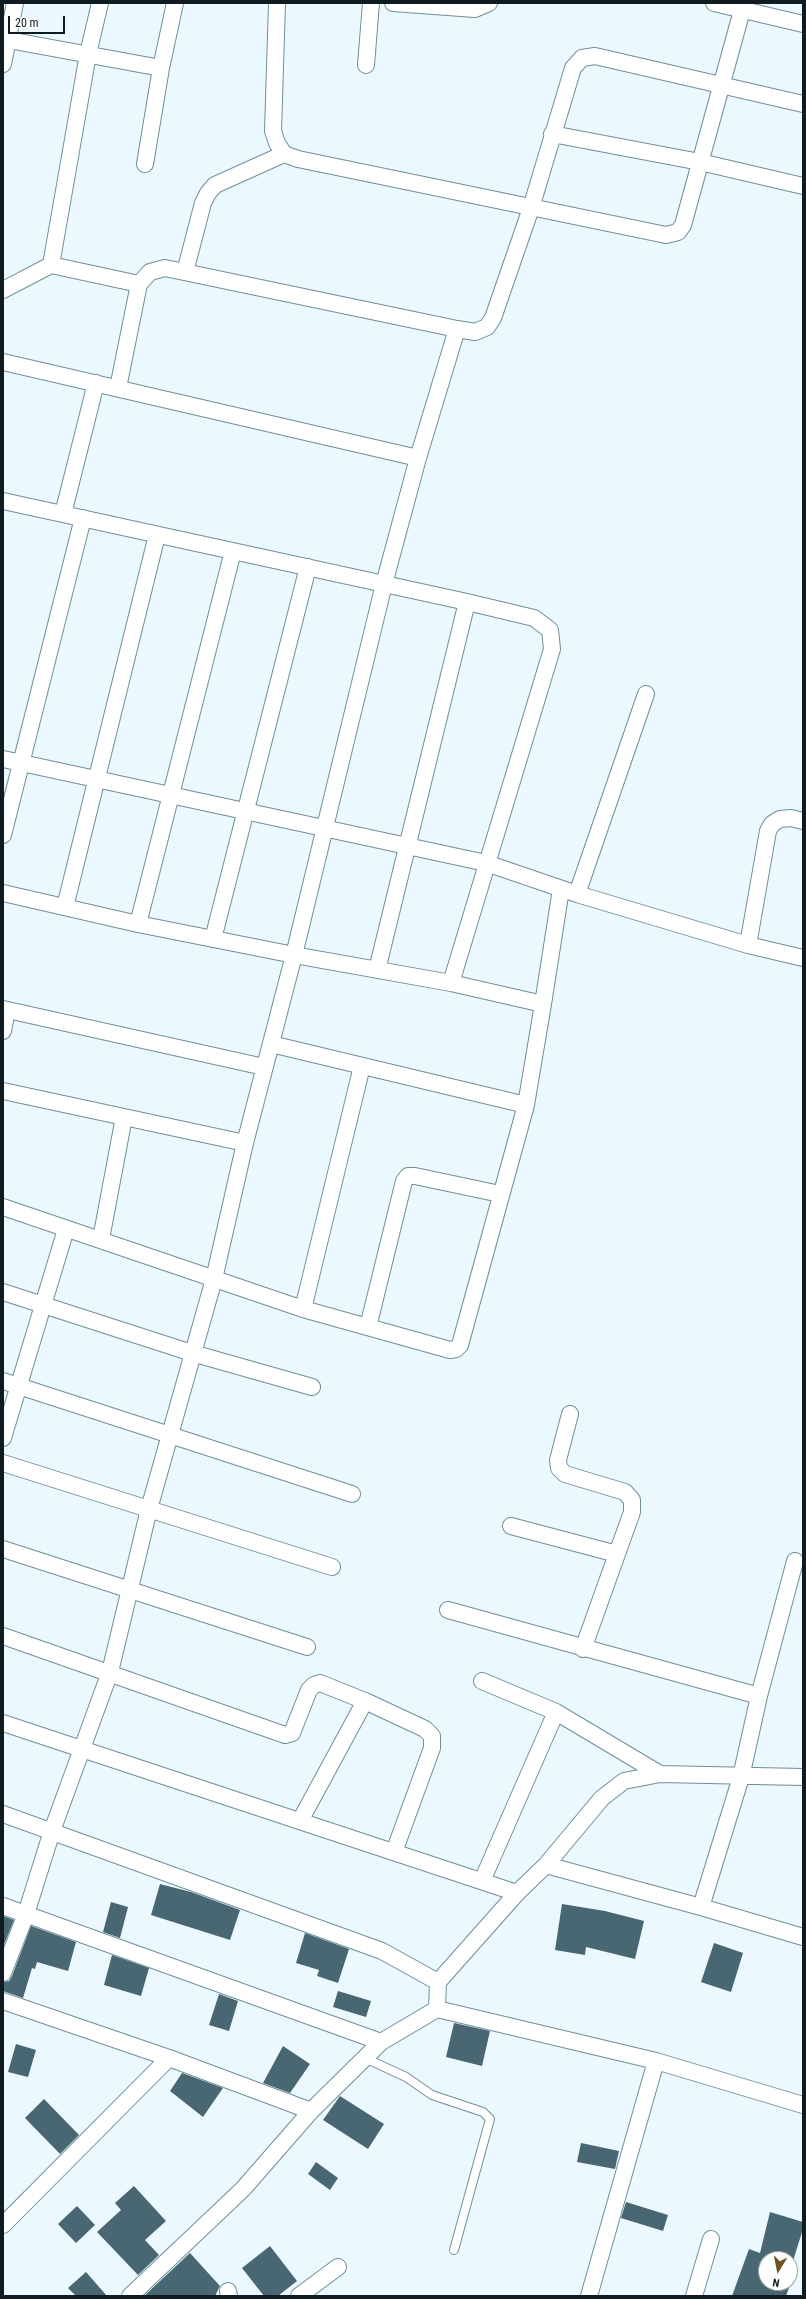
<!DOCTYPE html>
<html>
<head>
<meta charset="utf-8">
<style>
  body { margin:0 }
  #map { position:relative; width:806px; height:2299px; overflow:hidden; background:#ebf8fe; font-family:"Roboto Condensed",sans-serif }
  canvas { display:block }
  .frame { position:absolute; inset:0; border:4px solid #0f1b20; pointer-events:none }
  .north { position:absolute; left:758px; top:2251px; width:40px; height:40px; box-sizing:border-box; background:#fff; border:1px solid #9fa4a6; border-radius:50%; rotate:190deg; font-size:11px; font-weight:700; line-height:16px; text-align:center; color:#0f1b20 }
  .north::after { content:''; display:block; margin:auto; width:14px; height:18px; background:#6f5326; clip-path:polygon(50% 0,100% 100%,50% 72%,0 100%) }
  .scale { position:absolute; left:8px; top:16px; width:57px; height:18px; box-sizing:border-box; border:2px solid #0f1b20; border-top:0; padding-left:5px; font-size:12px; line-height:14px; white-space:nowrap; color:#0f1b20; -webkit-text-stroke:3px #fff; paint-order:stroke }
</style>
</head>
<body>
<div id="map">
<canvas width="806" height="2299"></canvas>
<div class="frame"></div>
<div class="north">N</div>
<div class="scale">20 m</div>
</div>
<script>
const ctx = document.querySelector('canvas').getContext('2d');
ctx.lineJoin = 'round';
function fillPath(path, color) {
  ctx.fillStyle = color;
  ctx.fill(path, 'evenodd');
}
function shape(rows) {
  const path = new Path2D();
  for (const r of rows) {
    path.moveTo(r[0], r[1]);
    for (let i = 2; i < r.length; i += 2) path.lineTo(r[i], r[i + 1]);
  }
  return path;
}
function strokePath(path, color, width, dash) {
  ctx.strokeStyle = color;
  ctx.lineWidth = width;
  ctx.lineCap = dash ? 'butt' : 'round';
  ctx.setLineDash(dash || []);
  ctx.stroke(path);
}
fillPath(shape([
  [160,1884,191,1892,240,1910,230,1940,151,1915],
  [111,1902,128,1907,120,1938,103,1932],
  [562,1904,605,1911,644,1921,635,1959,586,1947,585,1955,555,1950],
  [3,1916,14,1920,3,1947],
  [31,1926,76,1942,68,1971,37,1962,35,1969,32,1968,23,1998,3,1991,3,1982,9,1981,12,1976],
  [305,1933,349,1949,338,1983,317,1976,319,1970,296,1963],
  [714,1943,743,1953,731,1992,701,1982],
  [112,1955,149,1968,141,1996,104,1985],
  [338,1991,371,2001,366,2017,333,2007],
  [219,1994,238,2001,229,2031,209,2025],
  [454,2023,490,2031,482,2066,446,2057],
  [16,2044,36,2050,28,2077,8,2072],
  [283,2046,310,2064,290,2093,263,2083],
  [182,2073,223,2088,203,2117,170,2091],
  [340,2096,384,2124,368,2149,323,2120],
  [44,2099,79,2135,60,2154,25,2118],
  [581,2143,619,2151,615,2169,577,2162],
  [316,2162,338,2178,330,2190,308,2174],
  [134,2186,166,2221,145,2240,159,2255,138,2275,97,2232,121,2210,115,2203],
  [626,2202,668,2215,663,2231,621,2218],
  [77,2206,95,2225,76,2243,58,2224],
  [770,2212,803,2222,803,2229,792,2264,797,2266,786,2296,732,2296,749,2249,760,2253],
  [766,2259,790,2259,790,2283,766,2283],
  [270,2246,297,2281,278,2296,264,2296,242,2268],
  [190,2253,220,2286,215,2296,144,2296],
  [86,2272,107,2296,76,2296,68,2288]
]), '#486772');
const service = shape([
  [365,2058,406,2077,432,2095,483,2112,490,2119,454,2250]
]);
const minor = shape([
  [277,3,273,131,277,143,284,154,298,159,666,235,678,232,683,225,744,3],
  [393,3,475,9,489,3],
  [714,3,803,24],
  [3,39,161,68],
  [3,64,15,3],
  [366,65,371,3],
  [552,134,700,162,803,186],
  [145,164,161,68,175,3],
  [51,265,139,284,150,272,165,268,457,329],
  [185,272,203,203,208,193,215,185,284,154],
  [3,290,51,265,88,54,100,3],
  [3,362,418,458],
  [118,388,139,284],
  [3,501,467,602,534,618,550,630,552,649,451,983],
  [63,514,96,383],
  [3,759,486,863,577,894,748,945,803,958],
  [3,835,83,518],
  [3,893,138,924,294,955,451,983,543,1004,561,889],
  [577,894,646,694],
  [65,907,157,535],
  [138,924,233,551],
  [213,939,308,567],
  [748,945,768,831,772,824,780,819,791,818,803,821],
  [377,970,467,602],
  [3,1009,264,1067],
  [3,1031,7,1010],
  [271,1044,526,1105],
  [3,1091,245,1143],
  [3,1207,303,1309,362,1066],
  [101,1239,124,1117],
  [3,1292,192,1353,312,1387],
  [303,1309,450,1350,456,1349,460,1345,526,1105,543,1004],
  [368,1327,404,1181,408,1176,415,1176,500,1194],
  [3,1381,352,1494],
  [570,1414,558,1460,559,1468,565,1474,625,1492,632,1500,632,1512,583,1649],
  [3,1438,66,1229],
  [3,1463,332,1567],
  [511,1526,617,1554],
  [3,1549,307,1647],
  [448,1610,759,1696],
  [3,1636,285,1735,292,1733,309,1690,314,1685,320,1683,365,1701,425,1729,432,1736,432,1748,394,1852],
  [482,1681,556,1712,660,1774],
  [3,1723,517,1893],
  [3,1814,382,1951,438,1982],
  [300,1821,365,1701],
  [546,1865,701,1907,803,1937],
  [482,1881,556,1712],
  [3,1906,381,2042],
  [701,1907,741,1777,759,1696,795,1561],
  [3,1973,26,1914,52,1831,110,1672,149,1509,214,1279,245,1143,294,955,384,584,418,458,457,329,475,332,487,327,493,318,531,208,573,68,582,58,595,56,803,104],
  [3,2001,169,2058,311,2111],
  [437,2009,656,2061,803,2105],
  [3,2225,169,2058],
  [228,2291,229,2296],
  [130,2296,243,2189,311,2111,381,2042,437,2009,438,1982,517,1893,546,1865,602,1798,624,1781,660,1774,803,1777],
  [299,2296,338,2267],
  [589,2296,656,2061],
  [694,2296,711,2239]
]);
strokePath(service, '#6f8f9b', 10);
strokePath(minor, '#6f8f9b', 18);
strokePath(service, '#fff', 8);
strokePath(minor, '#fff', 16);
</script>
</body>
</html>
